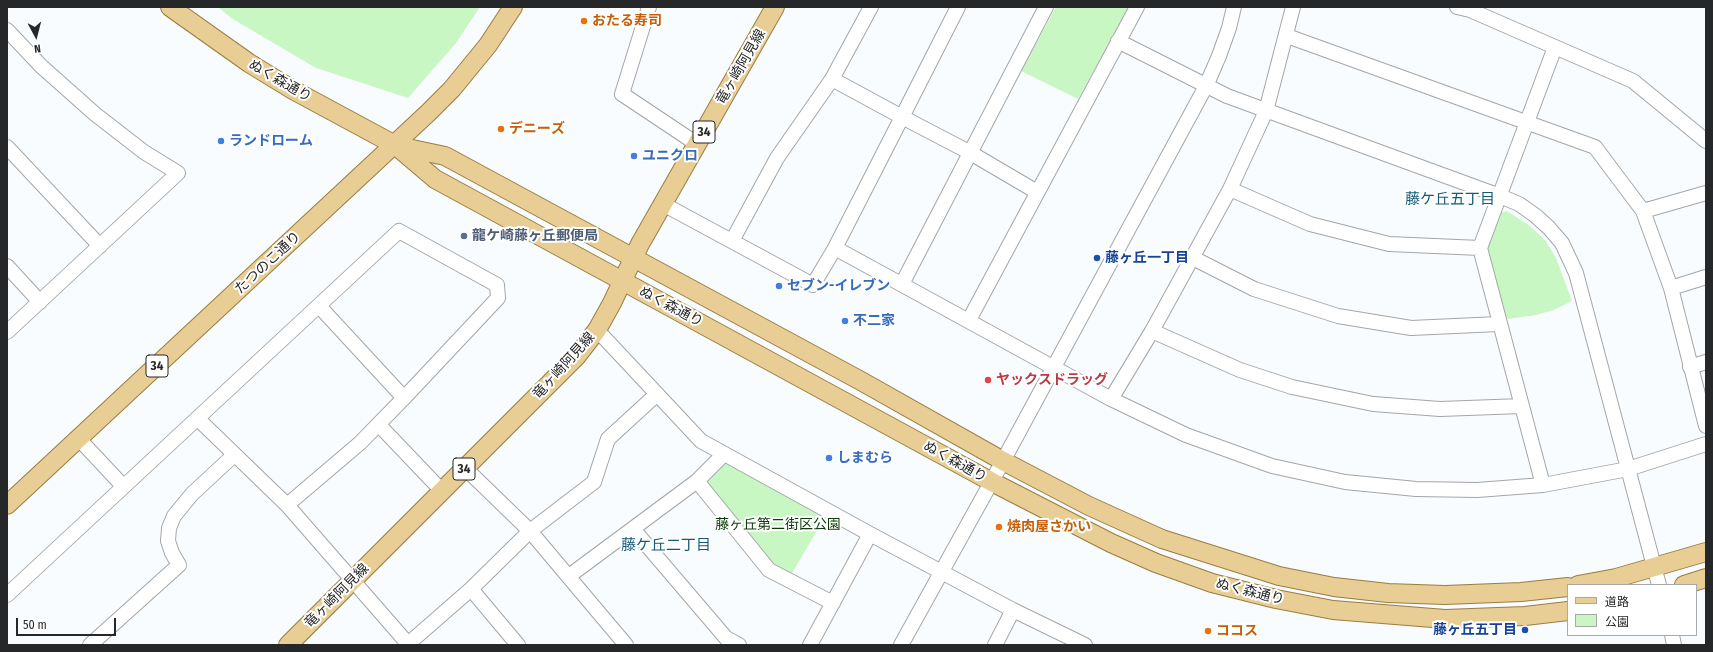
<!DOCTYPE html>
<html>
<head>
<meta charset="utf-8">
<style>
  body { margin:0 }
  #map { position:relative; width:1713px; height:652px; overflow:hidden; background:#f9fcff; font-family:"Fira Sans Condensed","Noto Sans JP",sans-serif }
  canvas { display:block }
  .frame { position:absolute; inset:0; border:8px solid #262728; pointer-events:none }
  .legend { position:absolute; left:1567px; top:584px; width:130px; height:52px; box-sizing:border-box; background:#fff; border:1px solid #a8a9a9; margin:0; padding:5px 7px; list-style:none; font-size:12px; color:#262728 }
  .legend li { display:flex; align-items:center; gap:8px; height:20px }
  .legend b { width:20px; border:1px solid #a8a9a9 }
  .north { position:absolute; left:16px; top:16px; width:40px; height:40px; -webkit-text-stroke:3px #fff; paint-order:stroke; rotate:173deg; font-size:11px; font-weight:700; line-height:16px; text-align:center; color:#262728 }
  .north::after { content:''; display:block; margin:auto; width:14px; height:18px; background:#262728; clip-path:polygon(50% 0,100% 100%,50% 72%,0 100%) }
  .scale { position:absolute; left:16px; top:618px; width:100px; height:18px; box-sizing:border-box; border:2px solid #262728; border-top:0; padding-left:5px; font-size:12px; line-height:14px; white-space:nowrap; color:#262728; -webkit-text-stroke:3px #fff; paint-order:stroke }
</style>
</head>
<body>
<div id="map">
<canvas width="1713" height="652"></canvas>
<div class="frame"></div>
<ul class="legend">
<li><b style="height:5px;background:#e8cd94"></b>道路</li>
<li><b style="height:11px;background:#c9f7c4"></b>公園</li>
</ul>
<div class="north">N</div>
<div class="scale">50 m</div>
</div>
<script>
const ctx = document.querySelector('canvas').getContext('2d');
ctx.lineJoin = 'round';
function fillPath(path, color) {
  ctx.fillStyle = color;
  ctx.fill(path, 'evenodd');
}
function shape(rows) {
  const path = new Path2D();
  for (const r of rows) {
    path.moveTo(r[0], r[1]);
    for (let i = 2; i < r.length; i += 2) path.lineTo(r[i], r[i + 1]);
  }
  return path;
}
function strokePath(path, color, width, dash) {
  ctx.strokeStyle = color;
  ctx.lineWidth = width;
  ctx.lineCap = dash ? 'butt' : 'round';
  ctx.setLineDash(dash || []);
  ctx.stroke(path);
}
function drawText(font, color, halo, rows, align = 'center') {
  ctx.font = font + ' "Fira Sans Condensed","Noto Sans JP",sans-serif';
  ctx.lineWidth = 4;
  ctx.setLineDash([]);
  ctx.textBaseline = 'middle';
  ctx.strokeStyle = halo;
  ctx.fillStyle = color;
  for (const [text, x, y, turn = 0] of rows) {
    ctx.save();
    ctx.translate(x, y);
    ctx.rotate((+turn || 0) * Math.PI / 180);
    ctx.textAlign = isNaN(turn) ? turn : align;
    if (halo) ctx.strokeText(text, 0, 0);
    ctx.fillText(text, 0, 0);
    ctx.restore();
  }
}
fillPath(shape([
  [218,7,480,7,456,43,408,98,316,68,231,18],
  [1056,7,1129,7,1078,99,1021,71],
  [1507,211,1530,226,1546,241,1556,258,1572,301,1554,310,1536,315,1507,319,1485,247,1500,213],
  [724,454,828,512,788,580,769,570,697,481]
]), '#c9f7c4');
const minor = shape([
  [649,7,622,94,697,144],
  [871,7,832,79,902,117,958,7],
  [1457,7,1470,10,1633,81,1706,141],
  [7,30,41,66,95,114,144,152,178,173,7,332],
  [1287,36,1595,147,1643,211,1671,288,1706,426],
  [1118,41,1227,96,1500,196,1519,204,1536,216,1549,228,1562,243,1576,273,1659,585],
  [7,147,100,246],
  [1230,189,1310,224,1389,244,1480,248,1555,47],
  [663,204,813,285,835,248,902,117,969,152,1037,192],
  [1643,211,1706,193],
  [732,241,777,158,832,79],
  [835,248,1111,399,1186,435,1272,466,1345,482,1416,489,1477,490,1543,485,1628,469,1706,444],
  [1480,248,1543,485],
  [1193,258,1254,289,1338,316,1411,328,1499,324],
  [7,266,40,302],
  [902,284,1046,7],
  [1671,288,1706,277],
  [319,306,404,398],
  [969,320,1137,7],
  [597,330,701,441,870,534,1013,610,1085,645],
  [1152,331,1240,370,1292,387,1373,404,1440,409,1522,406],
  [1690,367,1706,362],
  [1111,399,1152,331,1230,189,1266,111,1293,7],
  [198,419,287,505,409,645],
  [379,425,442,491],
  [79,439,123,486],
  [465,468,530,531,626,645],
  [697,481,769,570,833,603],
  [633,529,726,638,739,645],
  [569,576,697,481,724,454],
  [471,589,518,645],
  [7,595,399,231,497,285,498,298,404,398,360,443,287,505],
  [1672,635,1674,645],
  [408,644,471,589,530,531,594,482,608,439,657,394],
  [90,645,179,565,172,553,168,541,169,528,174,516,192,494,234,455],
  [810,645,870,534],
  [901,645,1003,461,1206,86,1219,56,1229,28,1234,7],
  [995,645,1013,610]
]);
const major = shape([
  [170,7,249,63,293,90,395,145,435,179,992,482,1111,543,1156,563,1212,583,1276,599,1333,610,1445,619,1525,616,1568,611],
  [398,146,445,156,861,381,1003,461,1089,506,1162,539,1279,576,1334,587,1388,593,1445,595,1521,592,1568,587],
  [7,505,428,113,452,89,488,45,513,7],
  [1578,585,1616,578,1706,552],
  [1684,585,1706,578],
  [288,645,576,357,597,330,612,303,640,244,775,7]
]);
strokePath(minor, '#a3a6a9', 16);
strokePath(major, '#9a7d40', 20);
strokePath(minor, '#fff', 14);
strokePath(major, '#e8cd94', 18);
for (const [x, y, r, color] of [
  [584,21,4,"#e8710a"],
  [501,129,4,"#e8710a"],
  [221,141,4,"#3f7fe0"],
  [634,156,4,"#3f7fe0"],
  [464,236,4,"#5c6f8a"],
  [1097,258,4,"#1a4fb4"],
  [779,286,4,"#3f7fe0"],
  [845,321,4,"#3f7fe0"],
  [988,380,4,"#e0444e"],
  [829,458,4,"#3f7fe0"],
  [999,527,4,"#e8710a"],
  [1525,630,4,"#1a4fb4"],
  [1208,631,4,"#e8710a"]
]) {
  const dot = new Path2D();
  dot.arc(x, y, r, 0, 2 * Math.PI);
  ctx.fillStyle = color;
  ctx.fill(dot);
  strokePath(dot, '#fff', 1.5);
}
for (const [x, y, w] of [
  [704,132,22],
  [157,366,22],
  [464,469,22]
]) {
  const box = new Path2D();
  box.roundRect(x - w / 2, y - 11, w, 22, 3);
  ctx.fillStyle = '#fff';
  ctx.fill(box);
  strokePath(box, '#262728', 1);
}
drawText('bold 13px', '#262728', null, [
  ["34",704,132],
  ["34",157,366],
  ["34",464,469]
]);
drawText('bold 14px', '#c56008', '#fff', [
  ["おたる寿司",592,21],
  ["デニーズ",509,129],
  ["焼肉屋さかい",1007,527],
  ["ココス",1216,631]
], 'left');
drawText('14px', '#262728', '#fff', [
  ["竜ヶ崎阿見線",741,67,-60],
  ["ぬく森通り",280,81,30],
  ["たつのこ通り",268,263,-43],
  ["ぬく森通り",671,307,28],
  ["竜ヶ崎阿見線",564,366,-48],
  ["ぬく森通り",955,462,29],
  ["ぬく森通り",1250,592,14],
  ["竜ヶ崎阿見線",337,596,-45]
]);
drawText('bold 14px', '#366cbe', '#fff', [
  ["ランドローム",229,141],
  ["ユニクロ",642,156],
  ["セブン-イレブン",787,286],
  ["不二家",853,321],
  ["しまむら",837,458]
], 'left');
drawText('bold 14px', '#4e5e75', '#fff', [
  ["龍ケ崎藤ヶ丘郵便局",472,236]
], 'left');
drawText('bold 14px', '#164399', '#fff', [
  ["藤ヶ丘一丁目",1105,258],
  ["藤ヶ丘五丁目",1517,630,"right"]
], 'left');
drawText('bold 14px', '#be3a42', '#fff', [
  ["ヤックスドラッグ",996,380]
], 'left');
drawText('14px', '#0a3c07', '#fff', [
  ["藤ヶ丘第二街区公園",778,525]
]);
drawText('15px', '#145a76', '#fff', [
  ["藤ケ丘五丁目",1450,200],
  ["藤ケ丘二丁目",666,546]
]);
</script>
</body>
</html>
